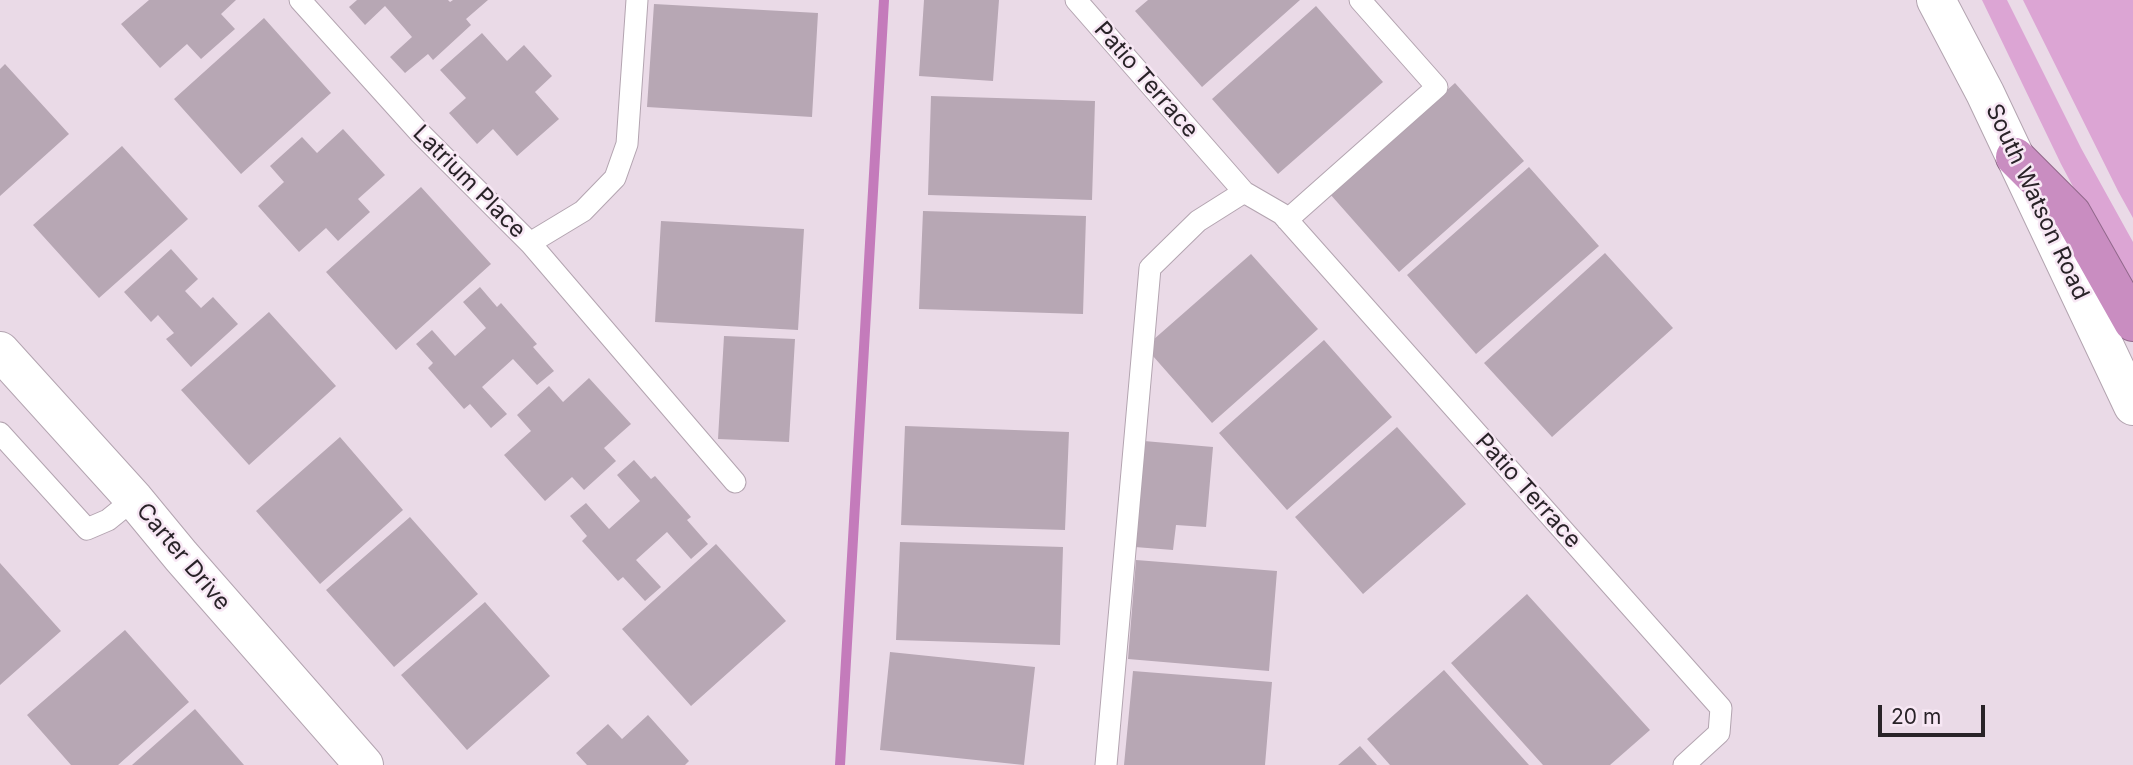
<!DOCTYPE html>
<html>
<head>
<meta charset="utf-8">
<style>
  body { margin:0 }
  #map { position:relative; width:2133px; height:765px; overflow:hidden; background:#eadae7; font-family:Inter,sans-serif }
  canvas { display:block }
  .scale { position:absolute; left:1878px; top:705px; width:107px; height:32px; box-sizing:border-box; border:4px solid #292328; border-top:0; padding-left:9px; font-size:21px; line-height:24px; white-space:nowrap; color:#292328; -webkit-text-stroke:5px #f7e7f4; paint-order:stroke }
</style>
</head>
<body>
<div id="map">
<canvas width="2133" height="765"></canvas>
<div class="scale">20 m</div>
</div>
<script>
const ctx = document.querySelector('canvas').getContext('2d');
ctx.lineJoin = 'round';
function fillPath(path, color) {
  ctx.fillStyle = color;
  ctx.fill(path, 'evenodd');
}
function shape(rows) {
  const path = new Path2D();
  for (const r of rows) {
    path.moveTo(r[0], r[1]);
    for (let i = 2; i < r.length; i += 2) path.lineTo(r[i], r[i + 1]);
  }
  return path;
}
function strokePath(path, color, width, dash) {
  ctx.strokeStyle = color;
  ctx.lineWidth = width;
  ctx.lineCap = dash ? 'butt' : 'round';
  ctx.setLineDash(dash || []);
  ctx.stroke(path);
}
function drawText(font, color, halo, rows, align = 'center') {
  ctx.font = font + ' Inter,sans-serif';
  ctx.lineWidth = 5;
  ctx.setLineDash([]);
  ctx.textBaseline = 'middle';
  ctx.strokeStyle = halo;
  ctx.fillStyle = color;
  for (const [text, x, y, turn = 0] of rows) {
    ctx.save();
    ctx.translate(x, y);
    ctx.rotate((+turn || 0) * Math.PI / 180);
    ctx.textAlign = isNaN(turn) ? turn : align;
    if (halo) ctx.strokeText(text, 0, 0);
    ctx.fillText(text, 0, 0);
    ctx.restore();
  }
}
fillPath(shape([
  [1982,0,2007,0,2081,148,2133,242,2133,288,2103,243,2061,164],
  [2023,0,2133,0,2133,218,2118,191]
]), '#dca5d4');
strokePath(shape([
  [840,765,884,0]
]), '#c47bbb', 10);
fillPath(shape([
  [149,0,236,0,221,14,235,29,201,59,187,44,160,68,121,24],
  [357,0,448,0,450,2,453,0,488,0,466,19,471,25,433,60,428,54,405,73,390,57,412,37,385,6,365,25,349,7],
  [924,0,999,0,993,81,919,76],
  [1148,0,1300,0,1202,87,1135,11],
  [654,4,818,13,812,117,647,107],
  [1316,6,1383,82,1278,174,1212,99],
  [264,18,331,93,241,174,174,99],
  [482,33,507,61,524,45,552,76,535,92,559,119,517,156,493,129,477,144,449,113,466,98,440,70],
  [5,64,69,134,0,196,0,69],
  [1455,83,1524,161,1399,272,1330,194],
  [931,96,1095,101,1092,200,928,195],
  [343,129,385,175,358,199,370,212,338,241,326,228,299,252,258,206,284,182,270,166,302,137,317,153],
  [122,146,188,219,99,298,33,225],
  [1529,167,1599,246,1476,354,1407,275],
  [421,187,491,264,396,350,326,272],
  [923,211,1086,216,1083,314,919,309],
  [661,221,804,229,798,330,655,322],
  [171,249,198,279,185,291,201,308,213,297,238,324,191,367,166,339,174,333,158,315,151,322,124,292],
  [1605,253,1673,328,1552,437,1484,363],
  [1251,254,1318,329,1212,423,1145,347],
  [480,287,497,307,501,303,537,344,533,347,554,371,537,385,513,359,482,387,507,414,491,428,470,404,464,409,428,368,433,363,416,344,432,330,455,356,486,328,463,302],
  [269,312,336,386,249,465,181,390],
  [724,336,795,339,789,442,718,439],
  [1324,340,1392,417,1287,510,1219,433],
  [589,378,631,424,604,448,616,461,584,490,572,477,545,501,504,455,531,431,517,415,549,386,563,402],
  [905,426,1069,432,1065,530,901,525],
  [1397,427,1466,504,1363,594,1295,517],
  [340,437,403,510,320,584,256,511],
  [1144,441,1213,447,1206,527,1176,525,1173,550,1135,547],
  [634,460,651,479,655,476,691,517,687,520,708,544,691,559,667,532,636,560,661,587,645,601,623,577,618,581,582,541,587,536,570,516,586,503,609,529,640,501,617,475],
  [410,517,478,594,394,667,326,590],
  [900,542,1063,547,1060,645,896,640],
  [716,544,786,621,691,706,622,629],
  [1136,560,1277,571,1269,671,1128,659],
  [0,563,61,631,0,685],
  [1527,594,1650,730,1610,765,1543,765,1451,663],
  [485,602,550,676,467,750,401,675],
  [125,630,189,702,118,765,71,765,27,715],
  [890,652,1035,667,1024,765,880,750],
  [1444,670,1529,765,1390,765,1367,739],
  [1133,671,1272,682,1265,765,1124,765],
  [195,709,244,765,132,765],
  [648,715,689,761,685,765,587,765,576,753,608,724,622,739],
  [1360,746,1377,765,1338,765]
]), '#b7a7b4');
const lane = shape([
  [300,0,419,132,530,243,583,211,615,178,627,144,637,0],
  [1076,0,1244,192,1282,214,1721,708,1719,733,1684,765],
  [1287,220,1437,87,1360,0],
  [530,243,735,482],
  [0,433,87,529,108,520,134,499],
  [1106,765,1150,268,1198,221,1244,192]
]);
const secondary = shape([
  [1936,0,1985,93,2133,406],
  [0,351,134,499,181,556,364,765]
]);
const highway = shape([
  [2015,157,2072,214,2133,322]
]);
strokePath(lane, '#b3a4b0', 23);
strokePath(secondary, '#b3a4b0', 40);
strokePath(highway, '#91688b', 40);
strokePath(lane, '#fff', 21);
strokePath(secondary, '#fff', 38);
strokePath(highway, '#c98dc1', 38);
drawText('23px', '#292328', '#f7e7f4', [
  ["Patio Terrace",1146,80,49],
  ["Latrium Place",469,182,45],
  ["South Watson Road",2037,202,65],
  ["Patio Terrace",1528,491,48],
  ["Carter Drive",183,557,50]
]);
</script>
</body>
</html>
